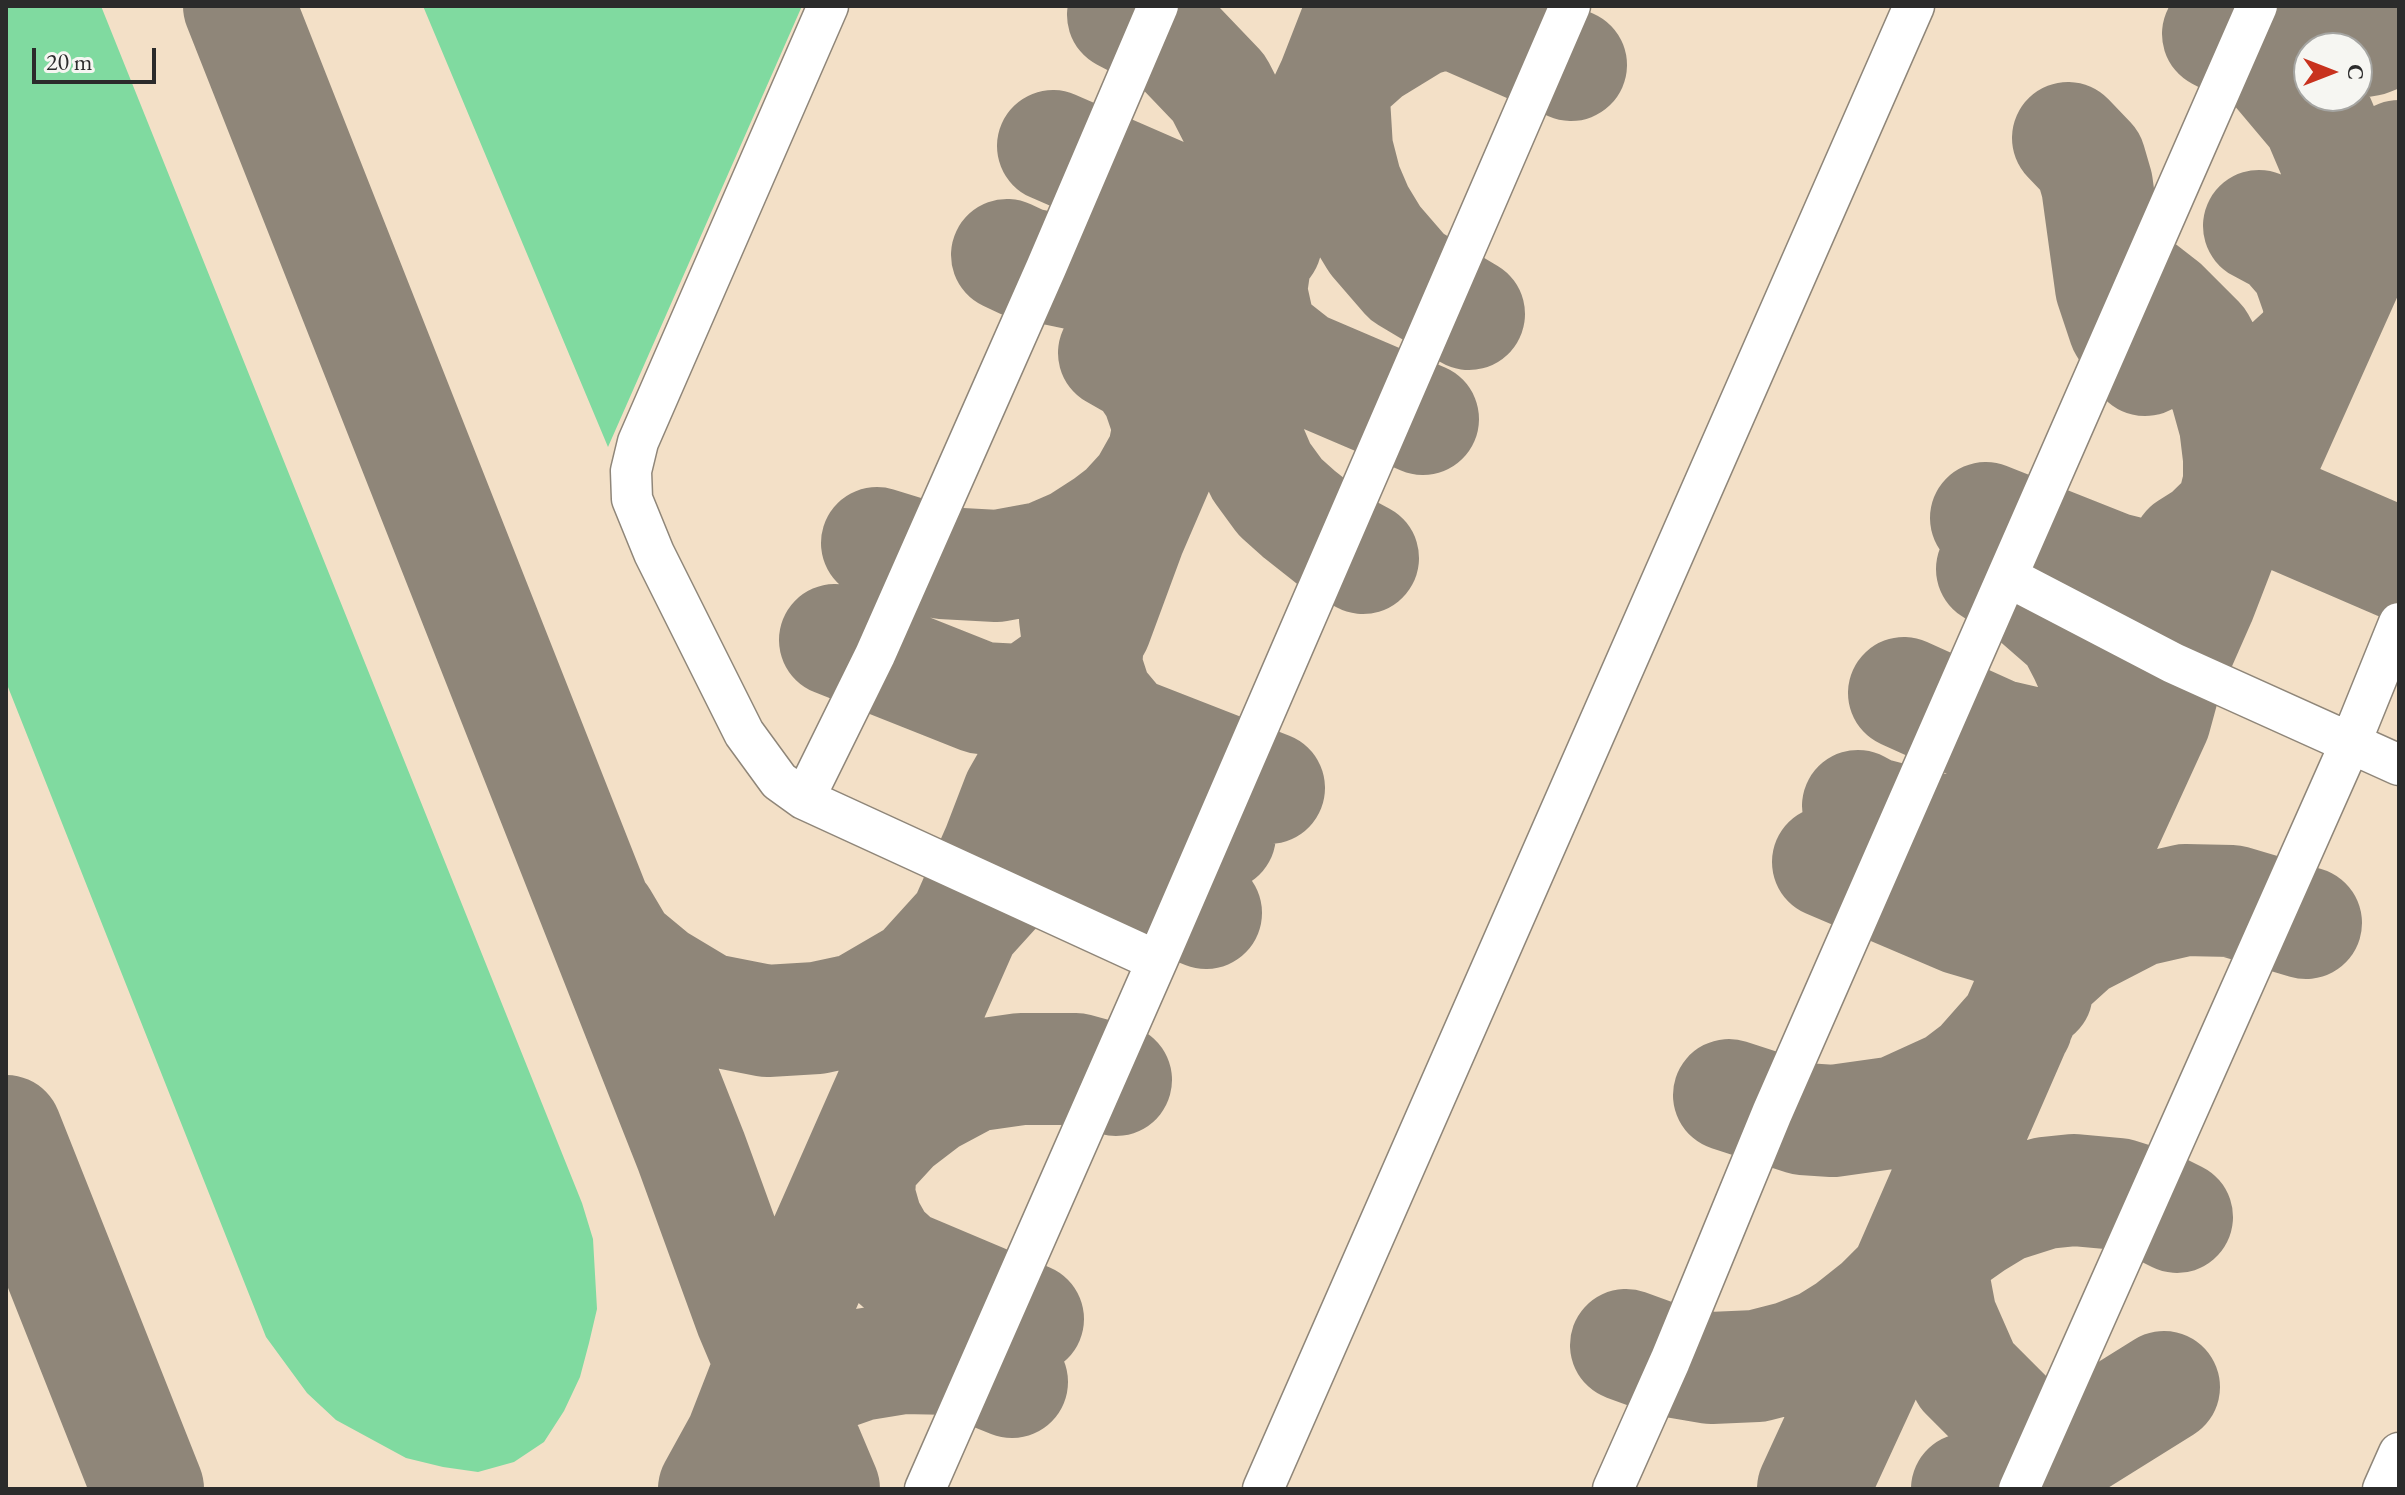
<!DOCTYPE html>
<html>
<head>
<meta charset="utf-8">
<style>
  body { margin:0 }
  #map { position:relative; width:2405px; height:1495px; overflow:hidden; background:#f3e0c7; font-family:"EB Garamond",serif }
  canvas { display:block }
  .frame { position:absolute; inset:0; border:8px solid #2b2b2b; pointer-events:none }
  .north { position:absolute; left:2293px; top:32px; width:80px; height:80px; box-sizing:border-box; background:#f6f6f2; border:2px solid #a5a5a2; border-radius:50%; rotate:90deg; font-size:22px; font-weight:700; line-height:32px; text-align:center; color:#2b2b2b }
  .north::after { content:''; display:block; margin:auto; width:28px; height:36px; background:#c8321e; clip-path:polygon(50% 0,100% 100%,50% 72%,0 100%) }
  .scale { position:absolute; left:32px; top:48px; width:124px; height:36px; box-sizing:border-box; border:4px solid #2b2b2b; border-top:0; padding-left:10px; font-size:24px; line-height:28px; white-space:nowrap; color:#2b2b2b; -webkit-text-stroke:6px #f6f6f2; paint-order:stroke }
</style>
</head>
<body>
<div id="map">
<canvas width="2405" height="1495"></canvas>
<div class="frame"></div>
<div class="north">С</div>
<div class="scale">20 m</div>
</div>
<script>
const ctx = document.querySelector('canvas').getContext('2d');
ctx.lineJoin = 'round';
function fillPath(path, color) {
  ctx.fillStyle = color;
  ctx.fill(path, 'evenodd');
}
function shape(rows) {
  const path = new Path2D();
  for (const r of rows) {
    path.moveTo(r[0], r[1]);
    for (let i = 2; i < r.length; i += 2) path.lineTo(r[i], r[i + 1]);
  }
  return path;
}
function strokePath(path, color, width, dash) {
  ctx.strokeStyle = color;
  ctx.lineWidth = width;
  ctx.lineCap = dash ? 'butt' : 'round';
  ctx.setLineDash(dash || []);
  ctx.stroke(path);
}
fillPath(shape([
  [6,6,101,6,582,1203,593,1239,597,1309,589,1343,580,1377,564,1411,544,1442,514,1462,478,1472,443,1467,406,1458,336,1420,307,1393,266,1337,6,682],
  [423,6,802,6,608,447]
]), '#80daa0');
strokePath(shape([
  [239,6,691,1151,751,1316,824,1489],
  [1445,6,1459,16,1571,65],
  [1123,15,1175,42,1219,88,1240,129,1255,179,1256,256],
  [2218,34,2270,61,2318,118,2335,158,2346,204,2347,232,2342,280],
  [2323,48,2369,40,2399,28],
  [2068,138,2090,161,2097,185,2111,287,2124,326,2145,360],
  [2259,226,2285,240,2306,264,2320,304,2317,339,2292,362],
  [1266,243,1256,256,1251,291,1259,327,1266,340,1299,366,1423,419],
  [1007,255,1024,263,1086,276,1132,275,1168,268,1196,257,1256,218,1262,205,1292,171,1255,198,1238,205,1203,207,1177,200,1053,146],
  [1229,302,1231,386,1236,413,1261,471,1280,497,1299,514,1337,544,1363,558],
  [1469,314,1407,277,1375,240,1358,212,1346,184,1337,149,1333,83,1369,51,1418,21,1452,11,1485,6],
  [1986,518,2112,568,2156,579,2208,559,2227,530,2239,483,2239,458,2235,425,2225,389,2199,341,2164,306,2137,285],
  [877,543,942,563,997,566,1046,557,1076,544,1107,524,1124,511,1145,488,1163,456,1169,426,1157,391,1142,369,1114,353],
  [2188,548,2207,536,2246,498,2399,564],
  [1992,569,2033,596,2072,630,2085,655,2099,686,2109,728,2111,814],
  [1089,628,1086,666,1097,700,1123,731,1269,788],
  [835,640,981,698,1019,700,1034,696,1065,674,1079,650,1075,618],
  [1904,693,1997,735,2040,745,2071,742],
  [1858,806,1871,813,1936,830,1980,829,2030,819,2083,793,2124,754],
  [1060,846,1078,862,1206,913],
  [1828,862,1962,919,1996,929,2020,924,2048,911,2077,889,2073,823,2056,780,2031,755,1997,735],
  [602,918,621,950,656,979,706,1009,767,1021,817,1018,859,1009,919,974,997,888,1042,853,1059,845,1098,832,1125,829,1155,828,1220,835],
  [2037,992,2036,979,2077,942,2137,911,2185,900,2232,901,2306,923],
  [1729,1095,1803,1119,1833,1121,1897,1112,1954,1086,1979,1067,2017,1024],
  [6,1131,148,1489],
  [1933,1216,1929,1255,1941,1318,1966,1375,2013,1422,2054,1448],
  [1028,1319,900,1265,880,1247,867,1224,859,1196,861,1162,895,1125,929,1099,972,1076,1021,1069,1076,1069,1116,1080],
  [1626,1345,1670,1361,1711,1368,1757,1366,1792,1357,1825,1344,1849,1329,1878,1306,1929,1255,1973,1224,2001,1207,2045,1193,2074,1190,2118,1194,2153,1205,2177,1217],
  [741,1440,761,1418,785,1399,820,1379,860,1365,903,1358,955,1359,1012,1382],
  [714,1489,741,1440,771,1363,998,848,1018,796,1034,768,1079,650,1089,628,1096,625,1130,533,1170,440,1195,397,1229,307,1256,256,1292,171,1333,83,1363,6],
  [1813,1489,1876,1352,1906,1277,2036,979,2155,719,2167,675,2200,600,2227,530,2246,498,2399,156],
  [1967,1489,2026,1473,2164,1387]
]), '#8f8679', 112);
const minor = shape([
  [828,6,638,442,631,471,632,499,654,553,744,733,779,781,804,799,1157,961],
  [2008,577,2173,663,2399,765],
  [804,799,875,655,1046,268,1158,6],
  [925,1489,1157,961,1570,6],
  [1263,1489,1914,6],
  [1613,1489,1670,1361,1772,1113,2257,6],
  [2019,1489,2350,744,2399,623],
  [2383,1489,2399,1453]
]);
strokePath(minor, '#8f8679', 43);
strokePath(minor, '#fff', 40);
</script>
</body>
</html>
